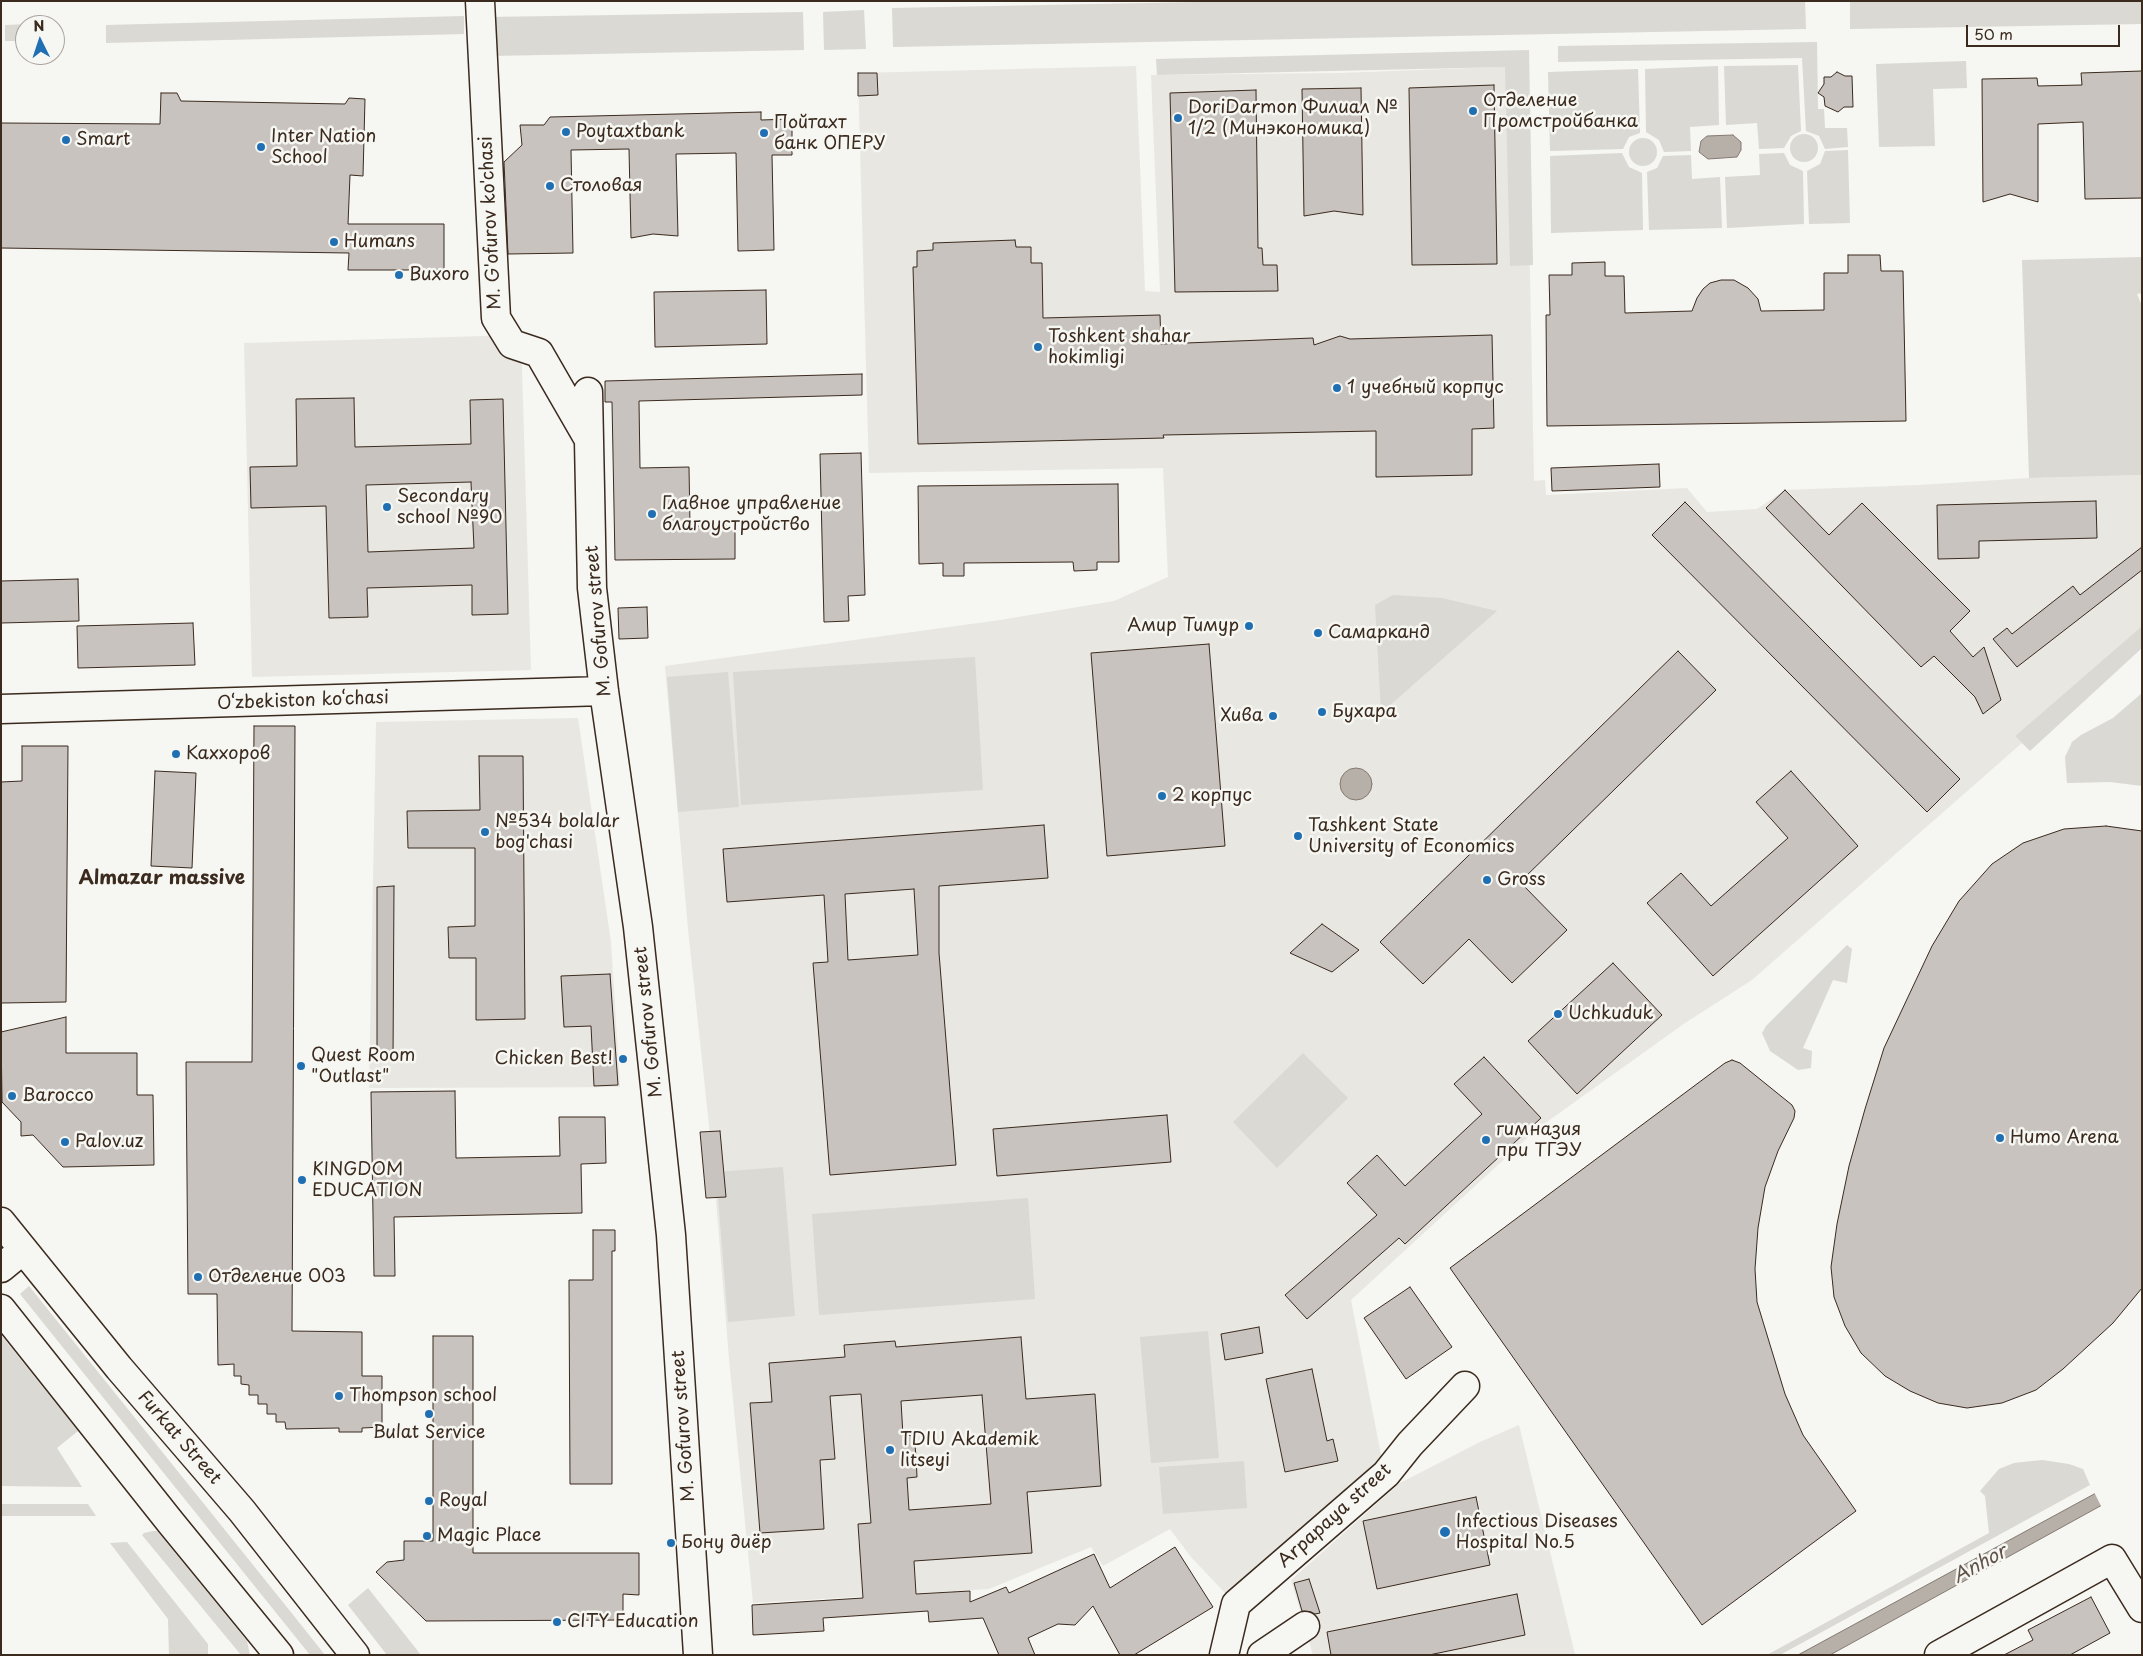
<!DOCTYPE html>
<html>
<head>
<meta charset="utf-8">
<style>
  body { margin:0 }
  #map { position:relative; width:2143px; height:1656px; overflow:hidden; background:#f6f6f2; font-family:"Playpen Sans",sans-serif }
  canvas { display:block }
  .frame { position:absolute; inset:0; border:2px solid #3b2a1e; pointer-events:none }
  .north { position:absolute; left:15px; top:15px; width:50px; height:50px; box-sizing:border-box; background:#f6f6f2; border:1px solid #aba49d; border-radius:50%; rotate:356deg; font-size:14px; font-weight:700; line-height:20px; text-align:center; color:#3b2a1e }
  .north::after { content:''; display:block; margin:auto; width:18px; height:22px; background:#1f6fb2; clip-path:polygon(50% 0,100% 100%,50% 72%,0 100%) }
  .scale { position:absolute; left:1966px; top:25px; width:154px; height:22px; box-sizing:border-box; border:2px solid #3b2a1e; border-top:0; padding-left:6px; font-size:15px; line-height:18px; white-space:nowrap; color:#3b2a1e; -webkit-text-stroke:4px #f6f6f2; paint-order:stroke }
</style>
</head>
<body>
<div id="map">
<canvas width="2143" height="1656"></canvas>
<div class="frame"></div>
<div class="north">N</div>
<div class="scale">50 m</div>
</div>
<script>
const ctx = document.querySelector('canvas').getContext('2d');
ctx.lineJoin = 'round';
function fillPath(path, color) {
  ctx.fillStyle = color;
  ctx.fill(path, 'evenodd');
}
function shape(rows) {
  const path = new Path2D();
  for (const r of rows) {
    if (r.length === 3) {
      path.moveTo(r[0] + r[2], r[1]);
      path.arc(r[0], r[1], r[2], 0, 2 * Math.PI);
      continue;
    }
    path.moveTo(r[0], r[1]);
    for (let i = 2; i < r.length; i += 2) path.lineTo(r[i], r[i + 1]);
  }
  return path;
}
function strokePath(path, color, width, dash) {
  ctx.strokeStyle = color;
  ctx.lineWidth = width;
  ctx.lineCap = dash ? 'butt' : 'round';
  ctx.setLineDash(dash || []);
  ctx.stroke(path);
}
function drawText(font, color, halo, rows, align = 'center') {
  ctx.font = font + ' "Playpen Sans",sans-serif';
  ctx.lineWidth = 5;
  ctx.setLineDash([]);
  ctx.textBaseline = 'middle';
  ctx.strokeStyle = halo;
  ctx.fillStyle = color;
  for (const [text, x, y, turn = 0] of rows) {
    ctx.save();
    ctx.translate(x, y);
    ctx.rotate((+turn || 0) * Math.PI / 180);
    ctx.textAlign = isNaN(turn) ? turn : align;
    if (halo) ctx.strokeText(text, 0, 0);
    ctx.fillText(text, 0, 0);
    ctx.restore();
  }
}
fillPath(shape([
  [1136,66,1145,291,1160,292,1151,75,1339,73,1526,66,1534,481,1545,480,1546,495,1687,488,1707,512,1757,509,1785,490,1919,485,2029,478,2142,475,2142,626,2015,736,2022,743,1752,980,1685,1023,1537,1129,1351,1300,1382,1460,1298,1538,1225,1593,1191,1557,1170,1529,1103,1566,1091,1547,989,1589,753,1603,729,1359,713,1163,688,929,665,666,1000,620,1114,601,1168,577,1163,468,869,473,858,73],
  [521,335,531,670,252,677,244,343],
  [578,718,611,942,620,1087,369,1088,376,722],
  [1519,1425,1575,1654,1313,1655,1291,1580,1400,1483,1480,1442]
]), '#e8e7e2');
fillPath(shape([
  [1249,1,1805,1,1806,29,893,47,892,8],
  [1850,1,2142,1,2142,24,1850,29],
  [864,10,866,49,824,50,823,12],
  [803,12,804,50,490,56,489,17],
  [464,16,464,34,106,43,106,25],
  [58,23,59,39,55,39,55,25,25,25,25,41,5,41,5,25],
  [1817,42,1818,109,1824,109,1825,128,1847,128,1848,147,1825,149,1819,136,1806,131,1802,58,1558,62,1558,46],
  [1529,50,1533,265,1510,266,1505,67,1157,75,1156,59],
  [1966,61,1967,88,1933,89,1935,146,1879,147,1876,64],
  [1798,65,1801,131,1791,136,1784,148,1759,149,1757,123,1726,125,1724,66],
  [1718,66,1719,125,1690,127,1691,151,1664,152,1659,140,1646,132,1645,69],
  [1638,69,1640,133,1629,137,1623,149,1550,151,1548,72],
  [1804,148,14],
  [1643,152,14],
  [1848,150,1850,223,1809,224,1807,171,1820,164,1825,151],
  [1622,153,1629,167,1642,173,1643,230,1551,233,1550,156],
  [1784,153,1790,165,1803,171,1804,224,1727,228,1725,177,1760,175,1759,154],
  [1691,155,1692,179,1720,177,1722,228,1649,230,1647,172,1657,168,1663,156],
  [2142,257,2142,293,2137,294,2142,306,2142,475,2029,478,2022,260],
  [1393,595,1442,598,1497,611,1381,713,1375,605],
  [2142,626,2142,648,2030,751,2015,736],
  [975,657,983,790,741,805,733,672],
  [728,672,739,807,678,812,667,677],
  [2142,693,2142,786,2110,782,2067,783,2065,757,2072,742,2081,735,2113,718],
  [1847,945,1852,949,1847,983,1833,980,1803,1048,1812,1051,1811,1068,1798,1070,1770,1051,1762,1033,1766,1026],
  [1303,1053,1348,1098,1277,1168,1233,1122],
  [783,1167,795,1316,728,1322,716,1172],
  [1028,1198,1035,1299,819,1315,812,1214],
  [29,1286,294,1616,325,1655,310,1655,183,1497,20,1294],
  [1208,1331,1219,1458,1151,1463,1140,1337],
  [1,1335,78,1431,57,1448,82,1487,1,1486],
  [2042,1460,2069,1464,2083,1469,2090,1485,1780,1655,1767,1655,1989,1533,1985,1496,1980,1491,1999,1469,2014,1463],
  [1244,1461,1247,1508,1163,1514,1159,1467],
  [1,1504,88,1504,96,1516,1,1516],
  [153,1531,157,1531,247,1641,250,1655,241,1655,142,1535,144,1533],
  [127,1542,208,1644,208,1655,169,1655,168,1619,110,1543],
  [368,1588,421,1655,387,1655,348,1605]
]), '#dad9d3');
const water = shape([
  [1733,135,1741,142,1741,150,1737,157,1708,159,1699,152,1701,141,1707,136,1733,135],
  [1356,784,16],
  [2142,1468,2142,1483,1830,1655,1798,1655,2142,1468]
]);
fillPath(water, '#b6b0a9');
strokePath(water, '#857a71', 1);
fillPath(shape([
  [2142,1466,2142,1486,2102,1508,2094,1492]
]), '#f6f6f2');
const building = shape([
  [2142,71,2142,198,2085,199,2083,122,2038,124,2038,202,2010,194,1983,202,1982,79,2037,78,2038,86,2082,85,2081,73,2142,71],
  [1837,72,1845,76,1852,76,1853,107,1844,107,1838,112,1825,106,1824,97,1818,93,1824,84,1824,77,1831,77,1837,72],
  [858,73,877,73,878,95,858,96,858,73],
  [1494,85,1497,264,1412,265,1409,88,1494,85],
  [1361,88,1363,215,1334,211,1304,216,1302,89,1361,88],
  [1256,90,1258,248,1262,248,1263,265,1277,265,1278,291,1175,292,1170,93,1256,90],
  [161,93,177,93,181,101,345,104,349,98,365,99,363,176,350,175,348,224,444,224,444,270,348,270,349,253,1,248,1,123,160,124,161,93],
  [761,112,761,120,792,119,792,155,772,155,774,250,738,251,736,153,676,154,678,236,653,234,631,238,629,149,571,150,573,253,508,254,504,162,522,145,520,125,544,125,550,117,761,112],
  [1015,240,1016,247,1031,247,1031,263,1042,263,1043,318,1160,315,1161,344,1313,338,1314,345,1340,336,1350,339,1492,335,1494,428,1472,429,1472,475,1376,477,1376,431,1163,435,1164,438,918,444,913,267,917,267,917,251,933,250,933,243,1015,240],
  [1848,255,1880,255,1881,271,1903,271,1906,421,1547,426,1546,315,1550,315,1549,275,1572,275,1572,263,1605,262,1605,276,1624,276,1625,313,1692,311,1697,298,1703,289,1710,283,1721,280,1734,280,1748,288,1758,299,1761,311,1824,310,1824,273,1848,273,1848,255],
  [766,290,767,344,655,347,654,292,766,290],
  [862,374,862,395,639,401,640,468,689,467,690,526,735,526,735,559,615,560,612,402,605,402,605,381,862,374],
  [354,398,355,447,471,444,470,400,503,399,508,614,472,615,472,585,367,588,368,617,329,618,326,506,251,508,250,467,297,466,296,399,354,398],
  [471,482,474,548,368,552,366,485,471,482],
  [861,453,865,595,848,596,849,621,824,622,820,454,861,453],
  [1659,464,1660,487,1552,491,1551,468,1659,464],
  [1118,484,1119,562,1097,562,1097,570,1074,571,1073,562,964,563,964,576,943,576,943,563,919,564,918,486,1118,484],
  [1785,490,1829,535,1862,503,1970,611,1950,631,1973,657,1984,647,2001,700,1983,714,1975,697,1934,656,1921,667,1766,508,1785,490],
  [2096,501,2097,538,1979,541,1979,558,1938,559,1937,505,2096,501],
  [1685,502,1960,779,1927,812,1652,535,1685,502],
  [2142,547,2142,570,2017,667,1993,639,2007,628,2012,634,2073,586,2080,595,2142,547],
  [78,579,79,621,1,623,1,581,78,579],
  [647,607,648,638,619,639,618,608,647,607],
  [193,623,195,665,78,668,77,626,193,623],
  [1209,644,1225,846,1107,856,1091,653,1209,644],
  [1678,651,1716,690,1520,882,1567,930,1512,983,1469,939,1423,984,1380,942,1678,651],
  [254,726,295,726,292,1331,362,1332,362,1376,382,1376,382,1427,362,1428,362,1432,339,1432,339,1428,286,1429,285,1422,276,1422,276,1414,267,1414,267,1404,258,1404,258,1395,249,1395,249,1385,241,1384,241,1376,234,1376,234,1364,218,1365,217,1294,188,1294,186,1062,252,1062,254,726],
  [22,746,68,746,66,1002,1,1003,1,782,22,781,22,746],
  [479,756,523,756,525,1019,476,1020,476,958,449,958,448,927,475,926,475,848,408,848,407,811,480,810,479,756],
  [155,771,196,773,192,868,151,866,155,771],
  [1791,771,1858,846,1713,976,1647,903,1681,873,1711,906,1788,838,1756,802,1791,771],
  [1044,825,1048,878,939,886,939,953,956,1165,830,1175,813,963,828,962,824,895,727,902,723,849,1044,825],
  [914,889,918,955,848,960,845,894,914,889],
  [2106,826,2142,831,2142,1288,2113,1323,2063,1369,2036,1390,2002,1403,1967,1408,1938,1403,1910,1391,1885,1376,1861,1353,1845,1326,1834,1297,1831,1267,1837,1224,1849,1166,1865,1109,1884,1048,1932,946,1959,901,1992,864,2023,843,2064,829,2106,826],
  [394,886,393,1060,377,1059,377,887,394,886],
  [1322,924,1359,950,1332,972,1290,953,1322,924],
  [1613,963,1662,1015,1577,1094,1528,1041,1613,963],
  [610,974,618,1085,594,1086,591,1026,564,1027,561,976,610,974],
  [66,1017,66,1053,137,1053,137,1095,153,1095,154,1165,63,1167,33,1135,21,1136,21,1122,2,1102,1,1032,66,1017],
  [1484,1057,1541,1118,1405,1244,1399,1238,1307,1319,1285,1295,1377,1215,1347,1183,1377,1155,1405,1186,1482,1114,1454,1084,1484,1057],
  [1732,1060,1740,1063,1792,1105,1795,1111,1794,1118,1778,1151,1765,1187,1758,1228,1755,1269,1757,1302,1785,1394,1803,1435,1856,1511,1702,1625,1450,1268,1725,1063,1732,1060],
  [455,1091,456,1158,560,1156,559,1117,605,1117,606,1163,581,1164,582,1213,394,1217,395,1276,374,1276,371,1092,455,1091],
  [1167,1115,1171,1162,997,1176,993,1129,1167,1115],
  [720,1131,726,1197,706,1198,700,1132,720,1131],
  [593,1230,615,1230,615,1251,612,1251,612,1484,570,1484,569,1280,593,1280,593,1230],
  [1410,1287,1452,1347,1406,1379,1364,1318,1410,1287],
  [1259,1327,1263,1353,1225,1360,1221,1334,1259,1327],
  [433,1336,473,1336,473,1553,639,1553,639,1595,623,1594,623,1620,426,1621,376,1572,387,1562,404,1560,404,1541,433,1541,433,1336],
  [1021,1337,1026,1399,1095,1394,1101,1486,1027,1492,1032,1553,914,1561,916,1594,970,1591,970,1602,1006,1587,1009,1593,1094,1554,1110,1588,1175,1547,1213,1607,1134,1655,1120,1655,1093,1606,1075,1625,1058,1624,1028,1638,1035,1655,999,1655,983,1618,929,1622,928,1611,823,1618,824,1631,753,1635,752,1605,863,1598,858,1524,871,1523,861,1394,830,1396,835,1459,820,1460,824,1529,760,1533,750,1403,772,1402,769,1363,845,1357,844,1345,895,1341,896,1347,1021,1337],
  [982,1395,991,1504,909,1510,907,1478,917,1477,916,1456,914,1435,903,1436,901,1401,982,1395],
  [1312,1369,1327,1441,1333,1439,1338,1461,1285,1472,1266,1379,1312,1369],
  [1476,1497,1490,1565,1377,1589,1363,1521,1476,1497],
  [1309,1579,1320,1613,1315,1614,1311,1612,1302,1611,1294,1583,1309,1579],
  [1517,1594,1525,1635,1429,1655,1331,1655,1327,1632,1517,1594],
  [2091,1597,2110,1633,2070,1655,2004,1655,2033,1640,2028,1630,2091,1597]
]);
fillPath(building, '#c8c3be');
strokePath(building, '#3b2a1e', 1);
const minor = shape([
  [480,1,496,318,512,344,539,353,588,438],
  [588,392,592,588,604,691,638,927,671,1235,698,1655],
  [1,709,604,691],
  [1224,1655,1236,1604,1386,1474,1410,1444,1465,1386],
  [1262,1655,1305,1626],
  [1939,1655,2112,1559,2142,1608]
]);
const major = shape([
  [1,1222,119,1368,242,1511,355,1655],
  [1,1268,23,1250],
  [1,1309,171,1523,279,1655]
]);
strokePath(minor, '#3b2a1e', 31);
strokePath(major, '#3b2a1e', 31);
strokePath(minor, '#f6f6f2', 28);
strokePath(major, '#f6f6f2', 28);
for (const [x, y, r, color] of [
  [1473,111,5,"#1f6fb2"],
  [1178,118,5,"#1f6fb2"],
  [566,132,5,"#1f6fb2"],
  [764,133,5,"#1f6fb2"],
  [66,140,5,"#1f6fb2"],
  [261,147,5,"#1f6fb2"],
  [550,186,5,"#1f6fb2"],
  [334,242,5,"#1f6fb2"],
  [399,275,5,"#1f6fb2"],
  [1038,347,5,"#1f6fb2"],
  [1337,388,5,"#1f6fb2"],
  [387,507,5,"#1f6fb2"],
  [652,514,5,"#1f6fb2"],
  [1249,626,5,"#1f6fb2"],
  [1318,633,5,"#1f6fb2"],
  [1322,712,5,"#1f6fb2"],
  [1273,716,5,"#1f6fb2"],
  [176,754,5,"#1f6fb2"],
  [1162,796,5,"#1f6fb2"],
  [485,832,5,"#1f6fb2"],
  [1298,836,5,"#1f6fb2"],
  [1487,880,5,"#1f6fb2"],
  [1558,1014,5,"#1f6fb2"],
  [623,1059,5,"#1f6fb2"],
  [301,1066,5,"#1f6fb2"],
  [12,1096,5,"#1f6fb2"],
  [2000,1138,5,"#1f6fb2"],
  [1486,1140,5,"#1f6fb2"],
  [65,1142,5,"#1f6fb2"],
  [302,1180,5,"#1f6fb2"],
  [198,1277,5,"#1f6fb2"],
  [339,1396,5,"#1f6fb2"],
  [429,1414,5,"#1f6fb2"],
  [890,1450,5,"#1f6fb2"],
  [429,1501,5,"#1f6fb2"],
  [1445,1532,6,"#1f6fb2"],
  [427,1536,5,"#1f6fb2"],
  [671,1543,5,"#1f6fb2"],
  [557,1622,5,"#1f6fb2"]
]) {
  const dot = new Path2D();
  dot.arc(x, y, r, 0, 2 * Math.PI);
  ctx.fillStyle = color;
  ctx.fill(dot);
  strokePath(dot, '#f6f6f2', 2);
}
drawText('18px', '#3b2a1e', '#f6f6f2', [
  ["Отделение",1483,101],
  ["Промстройбанка",1483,122],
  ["DoriDarmon Филиал №",1188,108],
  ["1/2 (Минэкономика)",1188,129],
  ["Пойтахт",774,123],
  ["банк ОПЕРУ",774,144],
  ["Poytaxtbank",576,132],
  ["Inter Nation",271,137],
  ["School",271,158],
  ["Smart",76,140],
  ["Столовая",560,186],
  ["Humans",344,242],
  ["Buxoro",409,275],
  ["Toshkent shahar",1048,337],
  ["hokimligi",1048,358],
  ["1 учебный корпус",1347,388],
  ["Secondary",397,497],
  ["school №90",397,518],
  ["Главное управление",662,504],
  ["благоустройство",662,525],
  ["Амир Тимур",1239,626,"right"],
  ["Самарканд",1328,633],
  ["Бухара",1332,712],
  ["Хива",1263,716,"right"],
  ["Каххоров",186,754],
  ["2 корпус",1172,796],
  ["№534 bolalar",495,822],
  ["bog'chasi",495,843],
  ["Tashkent State",1308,826],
  ["University of Economics",1308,847],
  ["Gross",1497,880],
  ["Uchkuduk",1568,1014],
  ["Quest Room",311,1056],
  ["\"Outlast\"",311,1077],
  ["Chicken Best!",613,1059,"right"],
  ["Barocco",22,1096],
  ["гимназия",1496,1130],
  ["при ТГЭУ",1496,1151],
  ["Humo Arena",2010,1138],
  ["Palov.uz",75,1142],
  ["KINGDOM",312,1170],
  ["EDUCATION",312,1191],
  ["Отделение 003",208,1277],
  ["Thompson school",349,1396],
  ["Bulat Service",429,1433,"center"],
  ["TDIU Akademik",900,1440],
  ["litseyi",900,1461],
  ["Royal",439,1501],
  ["Infectious Diseases",1456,1522],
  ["Hospital No.5",1456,1543],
  ["Magic Place",437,1536],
  ["Бону диёр",681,1543],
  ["CITY Education",567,1622]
], 'left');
drawText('18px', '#3b2a1e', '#f6f6f2', [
  ["M. G'ofurov ko'chasi",491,223,-93],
  ["M. Gofurov street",599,621,-95],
  ["O‘zbekiston ko‘chasi",303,701,-2],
  ["M. Gofurov street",649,1022,-96],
  ["M. Gofurov street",684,1426,-94],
  ["Furkat Street",179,1438,49],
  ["Arpapaya street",1335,1516,-42]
]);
drawText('bold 19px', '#3b2a1e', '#f6f6f2', [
  ["Almazar massive",162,879]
]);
drawText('italic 19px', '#605248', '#f6f6f2', [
  ["Anhor",1980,1565,-29]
]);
</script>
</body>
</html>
